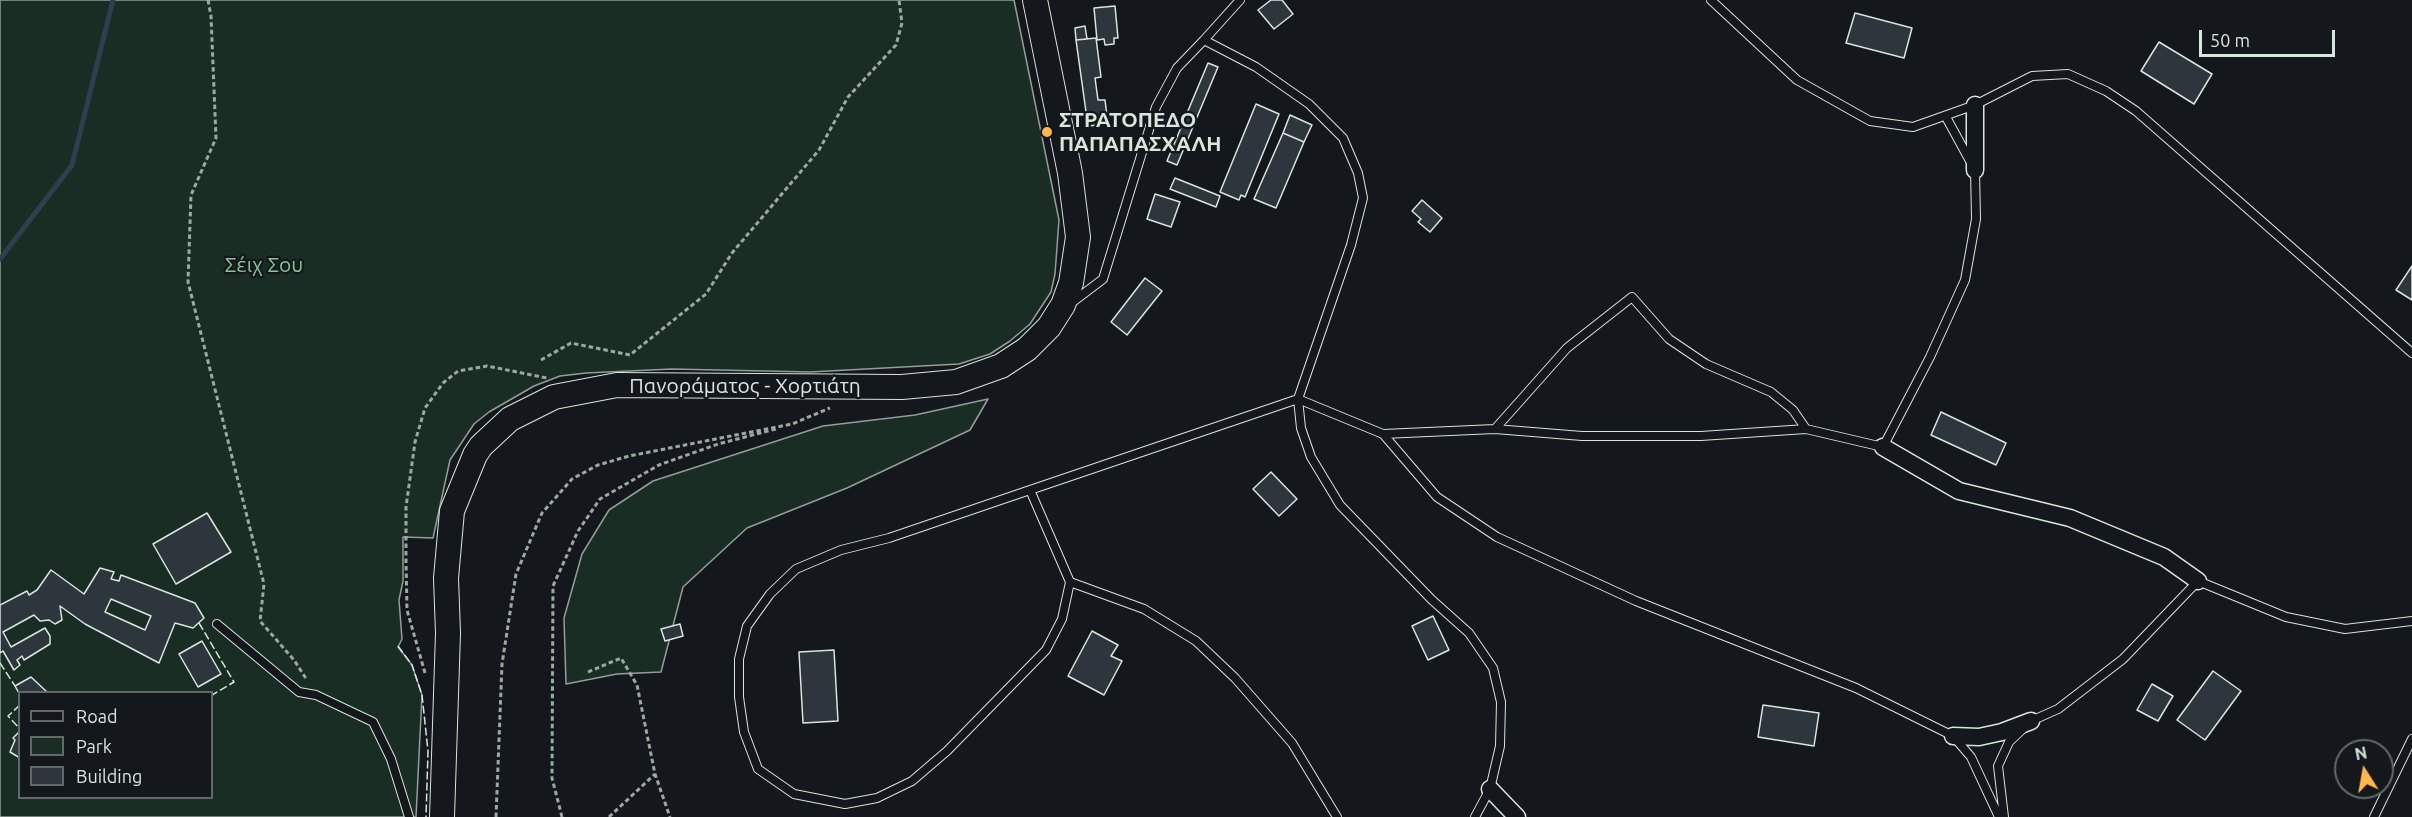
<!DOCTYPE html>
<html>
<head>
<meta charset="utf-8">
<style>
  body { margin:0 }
  #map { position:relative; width:2412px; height:817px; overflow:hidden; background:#14181c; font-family:Ubuntu,sans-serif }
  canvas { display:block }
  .legend { position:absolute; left:18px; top:691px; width:195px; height:108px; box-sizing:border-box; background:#14181c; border:2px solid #626a69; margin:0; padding:8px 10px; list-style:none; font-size:18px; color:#d8e6dc }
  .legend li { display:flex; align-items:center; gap:12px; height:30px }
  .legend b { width:30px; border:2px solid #626a69 }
  .north { position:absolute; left:2334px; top:739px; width:60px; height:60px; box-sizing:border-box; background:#14181c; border:2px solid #626a69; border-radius:50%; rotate:349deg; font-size:16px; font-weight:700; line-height:24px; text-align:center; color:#d8e6dc }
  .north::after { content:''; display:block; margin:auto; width:21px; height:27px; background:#ffb74d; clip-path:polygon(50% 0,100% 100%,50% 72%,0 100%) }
  .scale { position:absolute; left:2199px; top:30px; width:136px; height:27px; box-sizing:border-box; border:3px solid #d8e6dc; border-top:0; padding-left:8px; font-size:18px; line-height:21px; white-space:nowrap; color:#d8e6dc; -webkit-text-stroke:4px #14181c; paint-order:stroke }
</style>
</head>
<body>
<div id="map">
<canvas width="2412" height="817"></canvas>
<ul class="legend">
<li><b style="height:8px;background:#14181c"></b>Road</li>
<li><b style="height:16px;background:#1a2d24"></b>Park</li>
<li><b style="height:16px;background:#2c363c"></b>Building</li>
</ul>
<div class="north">N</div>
<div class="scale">50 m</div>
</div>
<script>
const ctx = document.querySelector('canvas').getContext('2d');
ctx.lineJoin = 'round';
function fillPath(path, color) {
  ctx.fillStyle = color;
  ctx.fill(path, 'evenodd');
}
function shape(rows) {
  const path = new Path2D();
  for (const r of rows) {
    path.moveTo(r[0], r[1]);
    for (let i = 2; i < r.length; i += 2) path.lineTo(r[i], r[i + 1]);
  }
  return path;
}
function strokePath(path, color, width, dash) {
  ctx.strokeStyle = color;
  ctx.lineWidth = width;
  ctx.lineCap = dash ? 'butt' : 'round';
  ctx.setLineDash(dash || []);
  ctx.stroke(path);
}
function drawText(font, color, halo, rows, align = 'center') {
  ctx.font = font + ' Ubuntu,sans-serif';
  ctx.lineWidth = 4.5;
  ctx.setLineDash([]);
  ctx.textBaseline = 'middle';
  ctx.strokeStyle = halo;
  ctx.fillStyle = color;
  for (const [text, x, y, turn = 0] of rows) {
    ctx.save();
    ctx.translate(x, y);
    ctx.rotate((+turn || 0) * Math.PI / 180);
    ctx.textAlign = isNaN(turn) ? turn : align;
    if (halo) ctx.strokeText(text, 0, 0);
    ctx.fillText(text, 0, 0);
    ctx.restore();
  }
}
const green = shape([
  [0,0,1014,0,1059,220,1055,274,1051,292,1030,324,1010,341,990,354,959,364,810,372,672,369,586,373,560,376,534,386,489,412,474,424,450,460,433,538,403,537,403,581,399,600,402,639,398,647,412,665,422,695,416,817,0,817,0,0],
  [20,692,212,692,212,798,20,798,20,692],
  [988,399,970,430,847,488,747,528,683,587,661,672,617,674,566,684,564,618,582,554,609,510,653,481,823,426,915,415,988,399]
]);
fillPath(green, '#1a2d24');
strokePath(green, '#939e99', 1.5);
strokePath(shape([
  [0,259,72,165,113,0]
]), '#2f3f4d', 5);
const building = shape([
  [1271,0,1282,0,1293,14,1274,29,1258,10,1271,0],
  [1115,6,1118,38,1114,38,1114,44,1105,45,1104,39,1097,40,1094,8,1115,6],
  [1855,13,1912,28,1904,58,1846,43,1855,13],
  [1085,26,1087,39,1076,40,1075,28,1085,26],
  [1096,38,1101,77,1095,78,1098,100,1105,100,1108,124,1088,126,1076,40,1096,38],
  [2159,42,2212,74,2194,104,2141,71,2159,42],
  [1208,63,1218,67,1177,165,1167,161,1208,63],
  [1256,104,1279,114,1245,197,1241,195,1239,200,1220,192,1256,104],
  [1290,115,1312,125,1304,142,1283,133,1290,115],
  [1283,133,1304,142,1276,208,1254,199,1283,133],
  [1175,178,1220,196,1216,207,1170,189,1175,178],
  [1155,194,1180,202,1171,227,1147,219,1155,194],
  [1422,200,1442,218,1430,232,1418,222,1421,219,1412,211,1422,200],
  [2412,266,2412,300,2396,290,2412,266],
  [1145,278,1162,291,1127,335,1111,322,1145,278],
  [1941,412,2006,443,1996,465,1931,435,1941,412],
  [1271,472,1297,499,1279,516,1253,489,1271,472],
  [207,513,231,552,176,584,153,544,207,513],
  [100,568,114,572,111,579,119,581,121,575,195,603,204,618,193,628,175,623,159,663,85,624,60,606,62,620,55,624,49,620,40,621,34,615,3,632,11,647,45,628,50,636,50,644,24,660,22,656,17,660,20,665,14,670,3,651,0,653,0,605,27,591,29,595,37,590,51,570,84,594,100,568],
  [111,599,151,616,145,630,105,612,111,599],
  [1433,616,1449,650,1428,660,1412,626,1433,616],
  [680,624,683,636,665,641,661,629,680,624],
  [1092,631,1118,645,1111,656,1122,661,1104,695,1068,676,1092,631],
  [202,641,221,674,198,687,179,654,202,641],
  [834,650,838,721,803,723,799,652,834,650],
  [2213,671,2241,691,2205,740,2177,720,2213,671],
  [31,677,47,692,20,692,20,695,15,686,31,677],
  [2152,684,2173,696,2158,721,2137,710,2152,684],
  [1763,705,1819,713,1814,746,1758,737,1763,705],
  [20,731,20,758,10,752,15,740,13,738,20,731]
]);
fillPath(building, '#2c363c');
strokePath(building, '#d8e6dc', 1.5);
const service = shape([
  [1711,0,1797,80,1870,121,1913,127,1975,105,2032,76,2068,74,2106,91,2136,111,2412,353],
  [1204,40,1240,0],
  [1070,304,1103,279,1156,107,1177,68,1204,40,1256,67,1309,104,1343,138,1358,173,1363,198,1351,245,1298,399,1030,490,1070,582,1144,609,1196,641,1235,678,1292,743,1337,817],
  [1495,429,1567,348,1632,297,1669,339,1706,364,1771,392,1793,410,1806,429],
  [1383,434,1495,429,1582,436,1701,436,1806,429,1883,447,1930,357,1965,280,1976,219,1975,170,1946,117],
  [1030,490,889,538,841,550,796,569,770,594,747,626,739,659,739,697,744,732,758,769,794,794,845,804,877,798,912,781,947,751,1046,650,1062,619,1070,582],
  [217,624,299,692,316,695,373,722,391,759,409,817],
  [1475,817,1490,789,1500,746,1501,702,1493,668,1469,633,1432,600,1340,505,1311,457,1301,428,1298,399,1383,434,1437,497,1497,537,1636,601,1856,688,1953,736,1971,757,1999,817],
  [2004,817,1998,766,2009,742,2031,721,2058,709,2123,659,2198,581,2286,617,2345,629,2412,621],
  [2374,817,2412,739]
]);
const minor = shape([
  [1975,170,1975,105],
  [1883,447,1959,491,2070,518,2164,557,2198,581],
  [1953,736,1979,737,2002,732,2031,721],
  [1490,789,1517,817]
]);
const secondary = shape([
  [442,817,448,633,446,578,452,511,475,455,481,446,510,419,554,397,617,385,902,387,956,382,1001,366,1027,349,1049,327,1063,305,1071,283,1078,237,1070,173,1035,0]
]);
strokePath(service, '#d8e6dc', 10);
strokePath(minor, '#d8e6dc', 19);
strokePath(secondary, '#d8e6dc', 26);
strokePath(shape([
  [208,0,211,16,216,138,191,195,188,282,264,584,260,621,294,660,307,680],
  [541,360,571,343,630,355,706,294,732,253,819,150,848,97,896,45,902,23,899,0],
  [588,672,621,658,637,685,655,774,670,817],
  [425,673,407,610,406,561,406,507,415,442,425,408,443,383,458,371,487,366,547,378],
  [496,817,502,664,516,574,542,513,572,479,598,465,629,456,792,424,830,408],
  [562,817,552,778,553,586,578,531,600,499,659,465,718,444,776,429],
  [609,817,655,774]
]), '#9da8a2', 3, [4.5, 3]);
strokePath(service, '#14181c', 8);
strokePath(minor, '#14181c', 16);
strokePath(secondary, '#14181c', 24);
strokePath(shape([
  [199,623,234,682,212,695],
  [398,646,412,665,422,695,428,751,426,817],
  [0,663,15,686],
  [20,705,8,716,20,729]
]), '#d8e6dc', 1.5, [8, 3]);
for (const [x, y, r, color] of [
  [1047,132,6,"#ffb74d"]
]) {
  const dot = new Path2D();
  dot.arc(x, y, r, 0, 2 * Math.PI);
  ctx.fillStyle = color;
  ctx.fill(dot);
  strokePath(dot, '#14181c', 2);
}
drawText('bold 21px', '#d8e6dc', '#14181c', [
  ["ΣΤΡΑΤΟΠΕΔΟ",1059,120],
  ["ΠΑΠΑΠΑΣΧΑΛΗ",1059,144]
], 'left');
drawText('21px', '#8ac095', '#14181c', [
  ["Σέιχ Σου",264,265]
]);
drawText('21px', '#d8e6dc', '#14181c', [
  ["Πανοράματος - Χορτιάτη",745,386]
]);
</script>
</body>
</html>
